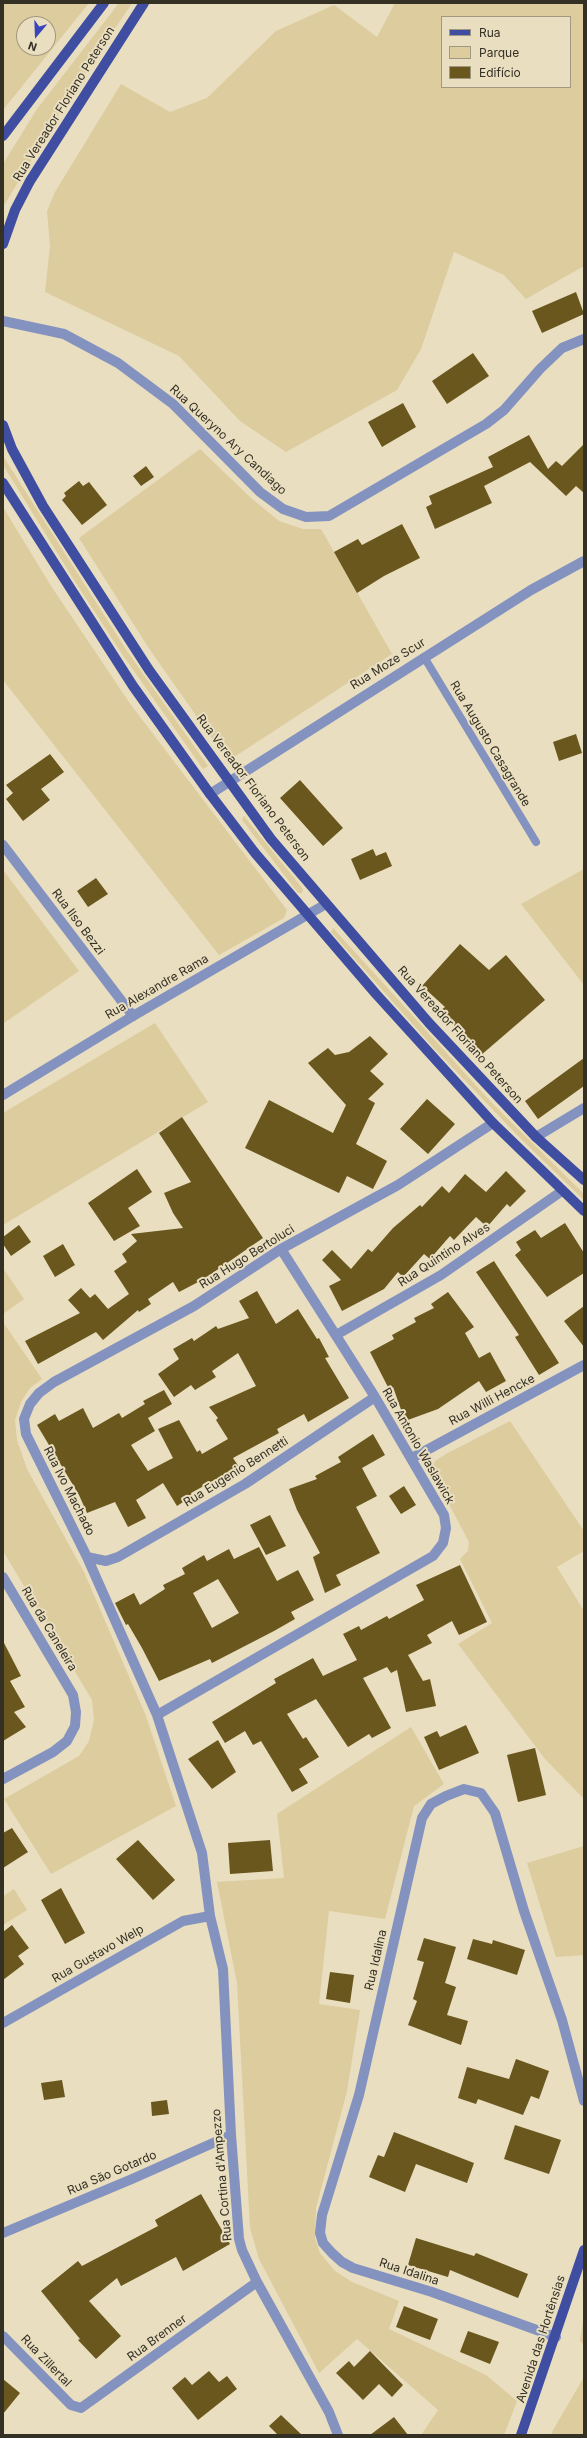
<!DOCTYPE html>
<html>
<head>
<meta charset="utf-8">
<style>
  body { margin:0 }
  #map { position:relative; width:587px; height:2438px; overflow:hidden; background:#e9debf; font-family:Inter,sans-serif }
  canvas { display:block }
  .frame { position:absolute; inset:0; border:4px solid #343024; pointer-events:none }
  .legend { position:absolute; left:441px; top:16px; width:130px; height:72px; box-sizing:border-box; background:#e9debf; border:1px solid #a19881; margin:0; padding:5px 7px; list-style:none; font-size:12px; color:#343024 }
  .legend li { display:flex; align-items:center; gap:8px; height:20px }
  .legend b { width:20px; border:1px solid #a19881 }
  .north { position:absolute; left:16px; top:16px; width:40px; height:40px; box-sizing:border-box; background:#e9debf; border:1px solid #a19881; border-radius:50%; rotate:199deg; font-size:11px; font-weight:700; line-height:16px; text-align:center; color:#343024 }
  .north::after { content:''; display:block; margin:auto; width:14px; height:18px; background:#3a47ba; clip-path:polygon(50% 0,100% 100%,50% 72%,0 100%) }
</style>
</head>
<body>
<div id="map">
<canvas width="587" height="2438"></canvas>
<div class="frame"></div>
<ul class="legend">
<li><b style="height:5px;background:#3f4ea1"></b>Rua</li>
<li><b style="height:11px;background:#dccc9e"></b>Parque</li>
<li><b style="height:11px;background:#69571d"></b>Edifício</li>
</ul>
<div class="north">N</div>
</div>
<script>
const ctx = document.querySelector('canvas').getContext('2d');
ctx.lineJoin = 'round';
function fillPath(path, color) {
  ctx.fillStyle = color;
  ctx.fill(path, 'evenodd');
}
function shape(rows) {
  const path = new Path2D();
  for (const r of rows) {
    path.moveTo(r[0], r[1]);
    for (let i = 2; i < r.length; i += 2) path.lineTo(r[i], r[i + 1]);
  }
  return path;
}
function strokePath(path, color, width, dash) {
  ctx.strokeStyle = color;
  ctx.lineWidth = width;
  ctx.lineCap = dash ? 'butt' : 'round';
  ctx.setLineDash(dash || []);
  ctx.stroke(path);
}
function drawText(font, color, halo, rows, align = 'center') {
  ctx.font = font + ' Inter,sans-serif';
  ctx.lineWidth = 4;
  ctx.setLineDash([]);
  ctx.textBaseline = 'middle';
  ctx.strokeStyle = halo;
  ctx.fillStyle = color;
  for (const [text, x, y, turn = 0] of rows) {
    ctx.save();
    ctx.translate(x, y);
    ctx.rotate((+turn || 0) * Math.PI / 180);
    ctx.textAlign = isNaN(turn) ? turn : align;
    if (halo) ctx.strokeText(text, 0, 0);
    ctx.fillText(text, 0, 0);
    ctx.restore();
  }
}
fillPath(shape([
  [3,3,89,3,3,110],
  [24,24,48,24,48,48,24,48],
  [119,3,132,3,69,98,3,207,3,164,37,109],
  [395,3,584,3,584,266,526,299,504,275,454,252,421,349,397,390,286,452,240,421,179,356,45,292,50,246,47,211,55,192,121,84,170,112,207,98,276,31,334,5,377,37],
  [442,17,570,17,570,87,442,87],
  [200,449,251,498,279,521,303,529,321,529,392,654,228,761,150,650,79,538],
  [3,456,127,651,208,766,203,769,122,654,74,580,3,465],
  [3,507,51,586,131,705,287,910,284,918,219,955,3,680],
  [244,816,303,889,302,893,298,893,242,820],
  [584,869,584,985,521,904],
  [3,870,79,971,4,1023,3,1022],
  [333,928,492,1103,584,1194,584,1200,521,1139,432,1046,331,932],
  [155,1023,208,1102,3,1225,3,1113],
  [3,1268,24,1299,3,1314],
  [3,1322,42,1379,30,1388,21,1402,15,1420,17,1440,27,1469,84,1572,146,1716,176,1806,51,1874,4,1799,79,1756,89,1741,94,1720,92,1700,3,1551],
  [510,1421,584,1531,584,1551,557,1567,584,1611,584,1799,545,1759,458,1644,492,1623,460,1559,468,1551,469,1542,434,1476,432,1467,435,1461,446,1454],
  [411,1727,444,1784,414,1806,385,1919,329,1911,319,2004,360,2010,347,2091,316,2208,315,2238,320,2253,335,2271,352,2282,399,2301,389,2329,486,2375,517,2401,504,2435,421,2435,438,2410,357,2339,319,2373,259,2259,250,2228,237,1983,217,1882,284,1878,277,1814],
  [584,1846,584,1955,556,1957,527,1863],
  [14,1889,27,1910,3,1925,3,1896],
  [584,2314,584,2345,580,2341],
  [584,2377,584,2435,551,2435,553,2430]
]), '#dccc9e');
fillPath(shape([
  [576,292,584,314,542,333,532,311],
  [473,353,489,376,447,404,432,381],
  [403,403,416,427,382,447,368,422],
  [529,435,548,469,556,461,562,466,584,444,584,493,576,486,566,496,530,462,484,486,492,503,435,529,426,507,432,504,429,496,493,467,488,457],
  [146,466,154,477,141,486,133,476],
  [79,481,83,486,89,482,107,505,82,525,62,500,66,496,64,493],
  [402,524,420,558,384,576,357,593,334,552,358,539,362,545],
  [576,734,582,753,559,761,553,742],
  [50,754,64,772,41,789,50,800,23,821,6,799,13,793,6,785],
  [300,780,343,828,323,846,280,798],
  [373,849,376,856,386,852,392,866,360,880,351,859],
  [96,878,108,894,88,907,77,891],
  [460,944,489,970,506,955,545,1000,480,1056,441,1010,445,1007,422,986],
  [370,1036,388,1054,370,1071,384,1084,368,1099,375,1103,356,1144,387,1161,373,1189,347,1176,339,1193,245,1148,269,1100,333,1133,346,1105,308,1063,328,1048,335,1055,349,1052],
  [584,1058,584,1086,538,1119,525,1101],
  [427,1099,455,1124,428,1154,400,1129],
  [182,1117,263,1238,204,1279,179,1292,173,1282,148,1299,151,1304,139,1312,138,1310,103,1340,96,1332,38,1364,25,1341,80,1313,68,1300,81,1288,90,1298,95,1294,108,1309,129,1294,114,1271,127,1262,122,1254,137,1241,131,1234,183,1228,173,1213,164,1193,191,1182,159,1133],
  [137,1169,152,1192,128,1208,140,1226,114,1241,88,1203],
  [506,1171,526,1191,510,1207,507,1204,487,1227,476,1217,454,1240,450,1236,430,1259,424,1254,403,1277,398,1272,384,1289,342,1311,329,1286,341,1280,322,1260,332,1250,351,1269,368,1249,372,1252,393,1228,420,1205,422,1207,442,1186,449,1193,465,1174,486,1192],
  [565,1223,584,1253,584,1273,547,1297,515,1255,521,1250,516,1242,535,1230,541,1238],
  [19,1225,31,1242,11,1256,3,1244,3,1237],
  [63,1244,75,1265,55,1277,43,1256],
  [494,1261,559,1363,539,1375,515,1337,519,1335,476,1272],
  [257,1291,276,1324,298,1309,317,1339,319,1338,329,1357,325,1358,349,1398,308,1422,304,1414,277,1429,279,1433,233,1458,239,1467,221,1479,220,1477,191,1493,192,1496,177,1506,163,1483,136,1500,146,1518,128,1527,115,1502,87,1513,79,1495,37,1425,55,1414,59,1421,83,1408,93,1428,119,1413,122,1418,145,1404,143,1401,164,1390,172,1404,148,1418,155,1431,131,1445,148,1471,173,1458,158,1429,179,1420,197,1452,200,1450,202,1454,228,1439,216,1420,218,1418,209,1407,256,1386,238,1353,212,1371,216,1377,195,1390,191,1385,174,1397,158,1374,179,1359,173,1349,192,1338,194,1341,216,1326,218,1329,249,1318,239,1301],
  [448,1292,474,1327,465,1333,479,1358,490,1352,506,1381,486,1392,479,1381,438,1409,405,1421,393,1387,389,1389,370,1352,394,1339,392,1335,416,1322,414,1318,434,1308,431,1304],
  [584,1306,584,1347,564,1321],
  [373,1434,385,1455,362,1468,377,1496,356,1507,380,1553,336,1575,341,1585,325,1593,313,1557,320,1553,297,1510,289,1489,317,1479,315,1476,341,1462,338,1457],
  [404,1486,416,1505,401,1514,389,1496],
  [270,1515,286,1546,266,1555,250,1525],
  [259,1547,277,1581,298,1570,314,1600,291,1612,295,1619,274,1631,212,1663,210,1659,159,1681,142,1648,128,1624,126,1625,115,1603,134,1593,140,1605,165,1589,163,1585,185,1574,182,1568,204,1555,207,1561,229,1549,234,1559],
  [218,1579,239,1613,212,1628,193,1593],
  [460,1565,487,1622,459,1635,452,1621,427,1635,432,1643,408,1655,423,1681,430,1679,436,1706,406,1712,397,1670,391,1673,387,1667,363,1678,391,1728,372,1738,369,1734,348,1747,316,1699,287,1714,303,1739,306,1737,319,1757,299,1769,308,1783,292,1792,261,1741,253,1745,245,1731,225,1743,212,1722,276,1683,274,1679,313,1658,323,1676,357,1660,343,1634,359,1626,361,1630,387,1616,389,1619,424,1600,416,1585],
  [3,1641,21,1676,10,1681,25,1707,14,1712,26,1727,3,1741],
  [466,1725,479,1753,439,1770,424,1737,437,1731,440,1737],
  [218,1740,236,1772,212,1789,188,1759],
  [535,1748,546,1795,518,1802,507,1755],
  [12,1828,28,1852,3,1868,3,1833],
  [138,1840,175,1880,153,1900,116,1859],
  [270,1840,273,1871,230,1874,228,1843],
  [61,1888,85,1933,65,1944,41,1900],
  [12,1925,29,1948,18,1956,24,1964,3,1980,3,1932],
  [424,1938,456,1947,445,1983,456,1987,447,2015,468,2021,461,2045,408,2025,417,2001,413,1999,424,1962,417,1960],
  [473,1939,492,1944,493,1940,525,1950,517,1975,467,1959],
  [330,1972,354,1975,350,2003,326,1999],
  [516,2059,549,2071,539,2099,531,2096,523,2115,478,2099,476,2104,458,2098,467,2067,509,2079],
  [62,2080,65,2097,44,2100,41,2083],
  [167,2100,169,2114,152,2116,151,2102],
  [515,2125,561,2140,549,2174,504,2159],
  [394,2132,474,2163,467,2183,416,2164,405,2192,369,2177,378,2155,384,2157],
  [201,2194,230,2244,183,2271,176,2257,121,2286,117,2278,89,2301,121,2336,96,2359,78,2340,80,2339,41,2291,78,2261,82,2266,158,2226,155,2220],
  [416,2238,474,2256,476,2253,528,2274,518,2298,450,2270,448,2277,408,2265],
  [404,2306,438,2319,430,2340,396,2327],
  [468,2331,499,2342,490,2364,460,2352],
  [370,2351,403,2385,392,2397,379,2384,363,2400,336,2373,349,2361,354,2367],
  [209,2371,219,2382,227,2376,237,2389,198,2420,172,2388,185,2377,192,2385],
  [3,2379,20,2393,3,2414],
  [281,2415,302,2435,278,2435,269,2426],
  [394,2417,408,2435,370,2435]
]), '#69571d');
strokePath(shape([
  [424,657,536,842]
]), '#8492c0', 8);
strokePath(shape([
  [3,321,64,334,118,363,173,404,260,492,283,509,306,517,329,516,486,424,504,410,540,369,562,348,584,339],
  [210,794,531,590,584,561],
  [3,845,133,1016],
  [536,1137,584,1108],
  [336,1335,441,1275,562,1191],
  [375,1397,245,1484,118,1557,106,1561,87,1557,26,1434,24,1419,30,1404,39,1393,54,1382,194,1306,281,1249,398,1185,493,1123],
  [412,1458,584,1365],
  [87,1557,157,1715,202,1853,210,1916,223,1969,231,2135,239,2239,242,2250,257,2282,329,2412,338,2435],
  [3,1577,73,1695,76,1712,75,1726,67,1741,53,1752,3,1779],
  [157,1715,433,1556,443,1543,446,1528,444,1515,375,1397,281,1249],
  [3,2023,183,1921,210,1916],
  [3,2233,132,2179,231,2135],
  [3,2336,71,2405,81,2408,257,2282],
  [556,2337,432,2292,353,2268,342,2262,332,2253,323,2243,320,2233,322,2215,359,2095,422,1818,431,1804,446,1796,464,1789,481,1793,495,1813,524,1911,562,2020,584,2101]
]), '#8492c0', 10);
strokePath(shape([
  [3,1095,133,1016,326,904]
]), '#8492c0', 10);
strokePath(shape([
  [3,136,104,3],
  [3,244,15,210,30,181,144,3],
  [3,425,12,449,43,506,149,670,271,839,429,1023,536,1137,584,1180],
  [3,483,133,686,210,794,255,853,376,994,493,1123,584,1211],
  [521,2435,584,2250]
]), '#3f4ea1', 10);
drawText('12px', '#343024', '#e9debf', [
  ["Rua Vereador Floriano Peterson",64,104,-58],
  ["Rua Queryno Ary Candiago",228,440,43],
  ["Rua Moze Scur",388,664,-32],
  ["Rua Augusto Casagrande",490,744,59],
  ["Rua Vereador Floriano Peterson",253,788,53],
  ["Rua Ilso Bezzi",78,922,53],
  ["Rua Alexandre Rama",157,987,-30],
  ["Rua Vereador Floriano Peterson",460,1035,48],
  ["Rua Quintino Alves",444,1255,-33],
  ["Rua Hugo Bertoluci",247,1257,-32],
  ["Rua Willi Hencke",492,1400,-28],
  ["Rua Antonio Waslawick",418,1446,60],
  ["Rua Eugenio Bennetti",236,1472,-32],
  ["Rua Ivo Machado",69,1491,63],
  ["Rua da Caneleira",49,1629,59],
  ["Rua Gustavo Welp",98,1954,-30],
  ["Rua Idalina",376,1960,-77],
  ["Rua São Gotardo",112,2173,-23],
  ["Rua Cortina d'Ampezzo",222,2175,-95],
  ["Rua Idalina",409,2272,18],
  ["Rua Brenner",157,2338,-36],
  ["Avenida das Hortênsias",541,2339,-72],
  ["Rua Zillertal",46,2361,46]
]);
</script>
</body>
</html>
